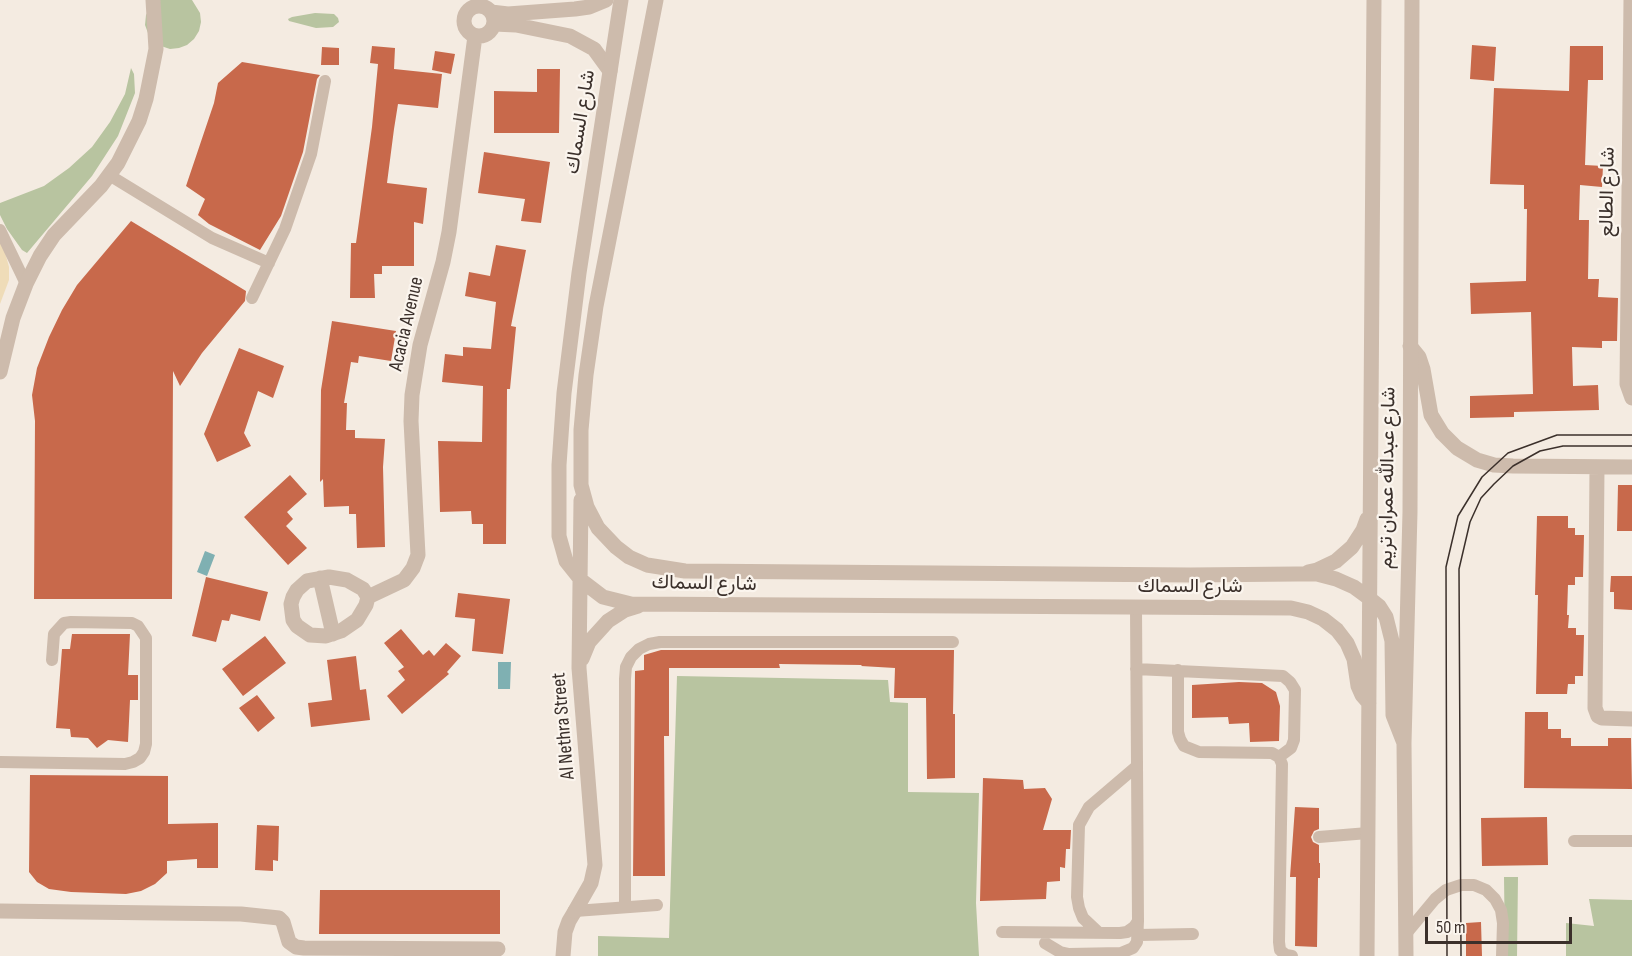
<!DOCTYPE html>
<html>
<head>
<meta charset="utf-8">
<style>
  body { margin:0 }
  #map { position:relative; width:1632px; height:956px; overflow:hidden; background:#f4ebe1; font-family:"Sofia Sans Condensed",sans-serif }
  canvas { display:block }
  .scale { position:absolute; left:1425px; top:917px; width:147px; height:27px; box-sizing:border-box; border:3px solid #3b302b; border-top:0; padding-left:8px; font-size:18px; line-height:21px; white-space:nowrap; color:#3b302b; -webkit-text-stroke:4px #fbf5ee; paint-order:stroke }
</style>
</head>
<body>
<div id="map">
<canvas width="1632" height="956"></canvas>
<div class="scale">50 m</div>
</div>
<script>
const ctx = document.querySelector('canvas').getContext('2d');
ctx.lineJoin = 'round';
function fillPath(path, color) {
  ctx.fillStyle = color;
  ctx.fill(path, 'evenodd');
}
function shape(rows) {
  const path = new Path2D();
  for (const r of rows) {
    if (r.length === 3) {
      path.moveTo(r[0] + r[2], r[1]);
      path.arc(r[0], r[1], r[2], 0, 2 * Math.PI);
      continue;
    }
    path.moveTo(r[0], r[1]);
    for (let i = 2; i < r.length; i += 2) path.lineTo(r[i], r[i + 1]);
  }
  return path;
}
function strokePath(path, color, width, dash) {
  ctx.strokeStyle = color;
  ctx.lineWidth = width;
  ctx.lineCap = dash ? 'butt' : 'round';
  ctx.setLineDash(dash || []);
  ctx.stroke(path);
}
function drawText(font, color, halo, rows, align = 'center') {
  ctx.font = font + ' "Sofia Sans Condensed",Vazirmatn,sans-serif';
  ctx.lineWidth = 4.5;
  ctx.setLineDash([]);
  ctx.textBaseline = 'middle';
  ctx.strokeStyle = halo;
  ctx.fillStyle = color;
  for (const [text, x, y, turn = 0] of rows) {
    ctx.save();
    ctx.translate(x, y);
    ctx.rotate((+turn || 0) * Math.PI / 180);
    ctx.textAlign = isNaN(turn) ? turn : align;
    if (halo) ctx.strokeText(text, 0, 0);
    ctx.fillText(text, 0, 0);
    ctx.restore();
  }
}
fillPath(shape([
  [154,0,192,0,200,13,201,22,199,31,194,39,187,45,179,48,170,49,161,46,148,33,145,25,146,15],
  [315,13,334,14,338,18,339,22,333,27,316,28,289,21,288,19,292,17],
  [131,68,134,74,135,93,118,136,92,176,27,253,22,250,7,229,0,215,0,203,44,186,69,168,92,147,110,122,125,94],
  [677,676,888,680,890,702,908,703,908,792,979,793,976,903,979,956,598,956,598,936,669,938],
  [1504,877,1518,877,1517,956,1505,956],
  [1589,899,1632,900,1632,956,1566,956,1566,923,1594,926]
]), '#b8c4a0');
fillPath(shape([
  [0,242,5,252,9,267,9,280,0,304]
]), '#efdcb8');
fillPath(shape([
  [205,551,215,555,207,576,197,572],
  [498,662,511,662,510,689,498,689]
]), '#7fb0b2');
fillPath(shape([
  [1472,45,1496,47,1494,81,1470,79],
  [372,46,395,48,394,69,442,74,438,108,398,104,394,129,387,183,427,188,423,224,414,222,414,266,382,266,382,274,374,274,375,298,350,298,351,243,356,243,372,127,378,64,370,63],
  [1570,46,1603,46,1603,80,1588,80,1585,165,1603,166,1602,187,1580,185,1579,220,1589,220,1588,279,1599,279,1598,297,1618,298,1617,341,1602,341,1602,348,1572,347,1573,386,1598,385,1599,410,1514,412,1514,417,1470,418,1470,396,1533,394,1531,312,1471,314,1470,283,1526,281,1527,209,1524,209,1524,185,1490,184,1494,88,1569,91],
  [322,47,339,48,339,65,321,65],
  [435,51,455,54,451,74,432,70],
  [242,62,320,75,317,79,303,152,281,216,260,250,209,224,198,215,205,199,186,186,214,103,218,83],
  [537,69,560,69,559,133,494,133,494,91,537,92],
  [484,152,550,162,541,223,521,221,525,199,478,193],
  [131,221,246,291,245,301,202,353,180,386,173,371,172,599,34,599,35,421,32,395,37,368,49,337,62,310,77,285],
  [496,245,526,250,511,326,516,327,510,389,507,389,506,544,483,544,483,524,472,524,471,511,440,512,438,441,482,442,483,386,442,382,445,354,463,356,463,347,491,349,496,302,465,296,469,272,490,276],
  [332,321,396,331,391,361,359,356,358,363,351,362,344,403,347,403,346,430,355,430,355,438,385,439,383,467,385,547,357,548,356,514,349,514,349,506,324,507,323,479,320,482,321,390],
  [239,348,284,366,273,398,258,391,244,433,251,446,217,462,204,434],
  [290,475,307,494,287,512,293,519,286,526,307,548,288,565,244,517],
  [1618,485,1632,485,1632,531,1617,531],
  [1537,516,1568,516,1568,528,1575,528,1575,535,1584,535,1583,577,1575,577,1575,585,1568,585,1567,615,1569,615,1568,628,1576,628,1576,635,1584,635,1583,676,1575,676,1575,684,1568,684,1567,694,1536,694,1538,595,1535,595],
  [1611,576,1632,576,1632,610,1614,609,1614,592,1610,592],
  [206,577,268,592,260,621,231,614,229,621,222,620,216,642,192,636],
  [458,593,510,599,503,654,472,651,475,619,455,617],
  [401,629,423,655,429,650,434,656,446,643,461,656,447,672,449,674,402,714,387,696,405,680,398,671,404,667,384,643],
  [72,634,130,634,128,675,138,675,138,700,130,700,128,742,108,740,97,748,88,738,71,737,70,729,56,728,62,649,70,649],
  [265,636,286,663,243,696,222,669],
  [661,650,954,650,953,714,955,714,955,778,927,779,926,698,894,698,895,668,861,666,862,665,779,664,780,668,669,668,669,736,664,736,665,876,633,876,635,671,644,670,644,655],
  [356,656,360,690,366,689,370,720,311,727,308,703,332,700,327,660],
  [1239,682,1262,683,1276,692,1280,706,1279,741,1250,742,1249,723,1229,724,1228,717,1192,718,1192,685],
  [257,695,275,718,258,732,239,708],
  [1525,712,1548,712,1548,729,1561,729,1561,738,1571,738,1571,746,1608,746,1608,738,1631,738,1632,789,1524,788],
  [30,775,168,776,168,824,218,823,218,868,197,868,197,859,167,861,167,873,155,884,141,891,126,894,71,892,49,889,37,882,29,872],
  [983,778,1023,780,1024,789,1045,788,1052,799,1043,830,1071,830,1070,849,1066,849,1065,868,1060,867,1060,881,1047,882,1046,899,980,901],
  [1295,807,1319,808,1319,829,1314,831,1311,837,1313,842,1319,845,1319,863,1320,863,1320,878,1318,878,1317,947,1295,946,1296,877,1290,877],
  [1547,817,1548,865,1482,866,1481,818],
  [257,825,279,826,278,861,273,860,273,871,255,870],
  [320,890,500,890,500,934,319,934],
  [1481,922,1482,956,1466,956,1466,923]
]), '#c8694b');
strokePath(shape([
  [109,175,212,238,269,263],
  [0,230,26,284],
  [252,298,285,229,311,154,325,81],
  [1136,669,1283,676,1290,682,1295,690,1294,740,1291,748,1279,757],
  [1178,670,1178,732,1180,739,1184,746,1199,752,1272,753,1279,757,1282,764,1279,942,1280,950,1286,955,1292,956],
  [0,762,125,764,133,762,140,758,144,752,146,744,146,638,138,626,132,623,71,622,64,623,54,634,52,660],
  [1319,837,1368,833],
  [1574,841,1632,841],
  [625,907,625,679,626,667,631,657,639,649,649,644,660,642,953,642],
  [575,911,657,905],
  [1002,932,1120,933,1127,932,1134,927,1138,921,1136,608],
  [1099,933,1083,918,1079,908,1077,897,1079,825,1089,807,1137,766],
  [1138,935,1193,934],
  [1405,935,1435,899,1446,890,1461,885,1474,885,1486,890,1495,899,1501,910,1503,923,1502,956],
  [1045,943,1060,952,1069,954,1121,953,1133,948,1137,942,1138,921]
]), '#cdbbac', 12);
strokePath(shape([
  [1631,0,1627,384,1632,398],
  [479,21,15],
  [491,12,508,14,575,9,589,7,606,0],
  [494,24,516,25,570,36,594,49,610,71],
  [1410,346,1419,357,1423,369,1431,415,1442,433,1457,448,1477,460,1494,465,1513,466,1632,467],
  [0,372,13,318,26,284,40,256,54,235,101,186,118,163,139,121,146,99,156,49,153,0],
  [1597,467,1595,708,1598,716,1602,718,1632,719],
  [329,577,347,580,363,589,368,597,366,605,357,620,341,631,326,636,310,635,297,626,293,620,291,604,293,597,297,590,307,581,329,577],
  [320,578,333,634],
  [368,597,404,580,413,568,418,555,411,421,412,395,420,345,443,262,449,232,475,36],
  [0,911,241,914,279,918,283,922,289,942,296,947,304,948,498,949],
  [563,956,565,932,569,921,575,911]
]), '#cdbbac', 15);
strokePath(shape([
  [621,0,579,273,564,393,559,465,559,536,566,561,582,581,603,597,631,604,1291,608,1308,612,1323,619,1337,630,1347,643,1354,659,1358,686,1362,695,1369,703],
  [656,0,596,306,586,375,581,430,581,485,587,507,598,528,616,547,629,557,647,565,685,571,1190,575,1297,574,1317,574,1336,579,1354,587,1369,598,1379,606,1386,617,1392,641,1393,715,1404,743],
  [1308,572,1317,570,1336,561,1352,547,1363,530,1367,519],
  [582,659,589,642,608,621,625,610,638,606],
  [575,911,591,883,595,865,579,668,581,500],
  [1367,956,1374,0],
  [1406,956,1404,743,1410,512,1412,0]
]), '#cdbbac', 15);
strokePath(shape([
  [1447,956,1446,567,1458,516,1482,477,1508,453,1557,435,1632,435],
  [1461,956,1459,569,1470,522,1481,498,1494,484,1513,466,1540,451,1563,446,1632,446]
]), '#3b302b', 1.5);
drawText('20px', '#3b302b', '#fbf5ee', [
  ["شارع السماك",581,122,-81],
  ["شارع الطالع",1608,192,-89],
  ["Acacia Avenue",407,324,-77],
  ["شارع عبدالله عمران تريم",1388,478,-89],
  ["شارع السماك",704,584,1],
  ["شارع السماك",1190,587],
  ["Al Nethra Street",564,726,-95]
]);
</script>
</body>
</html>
